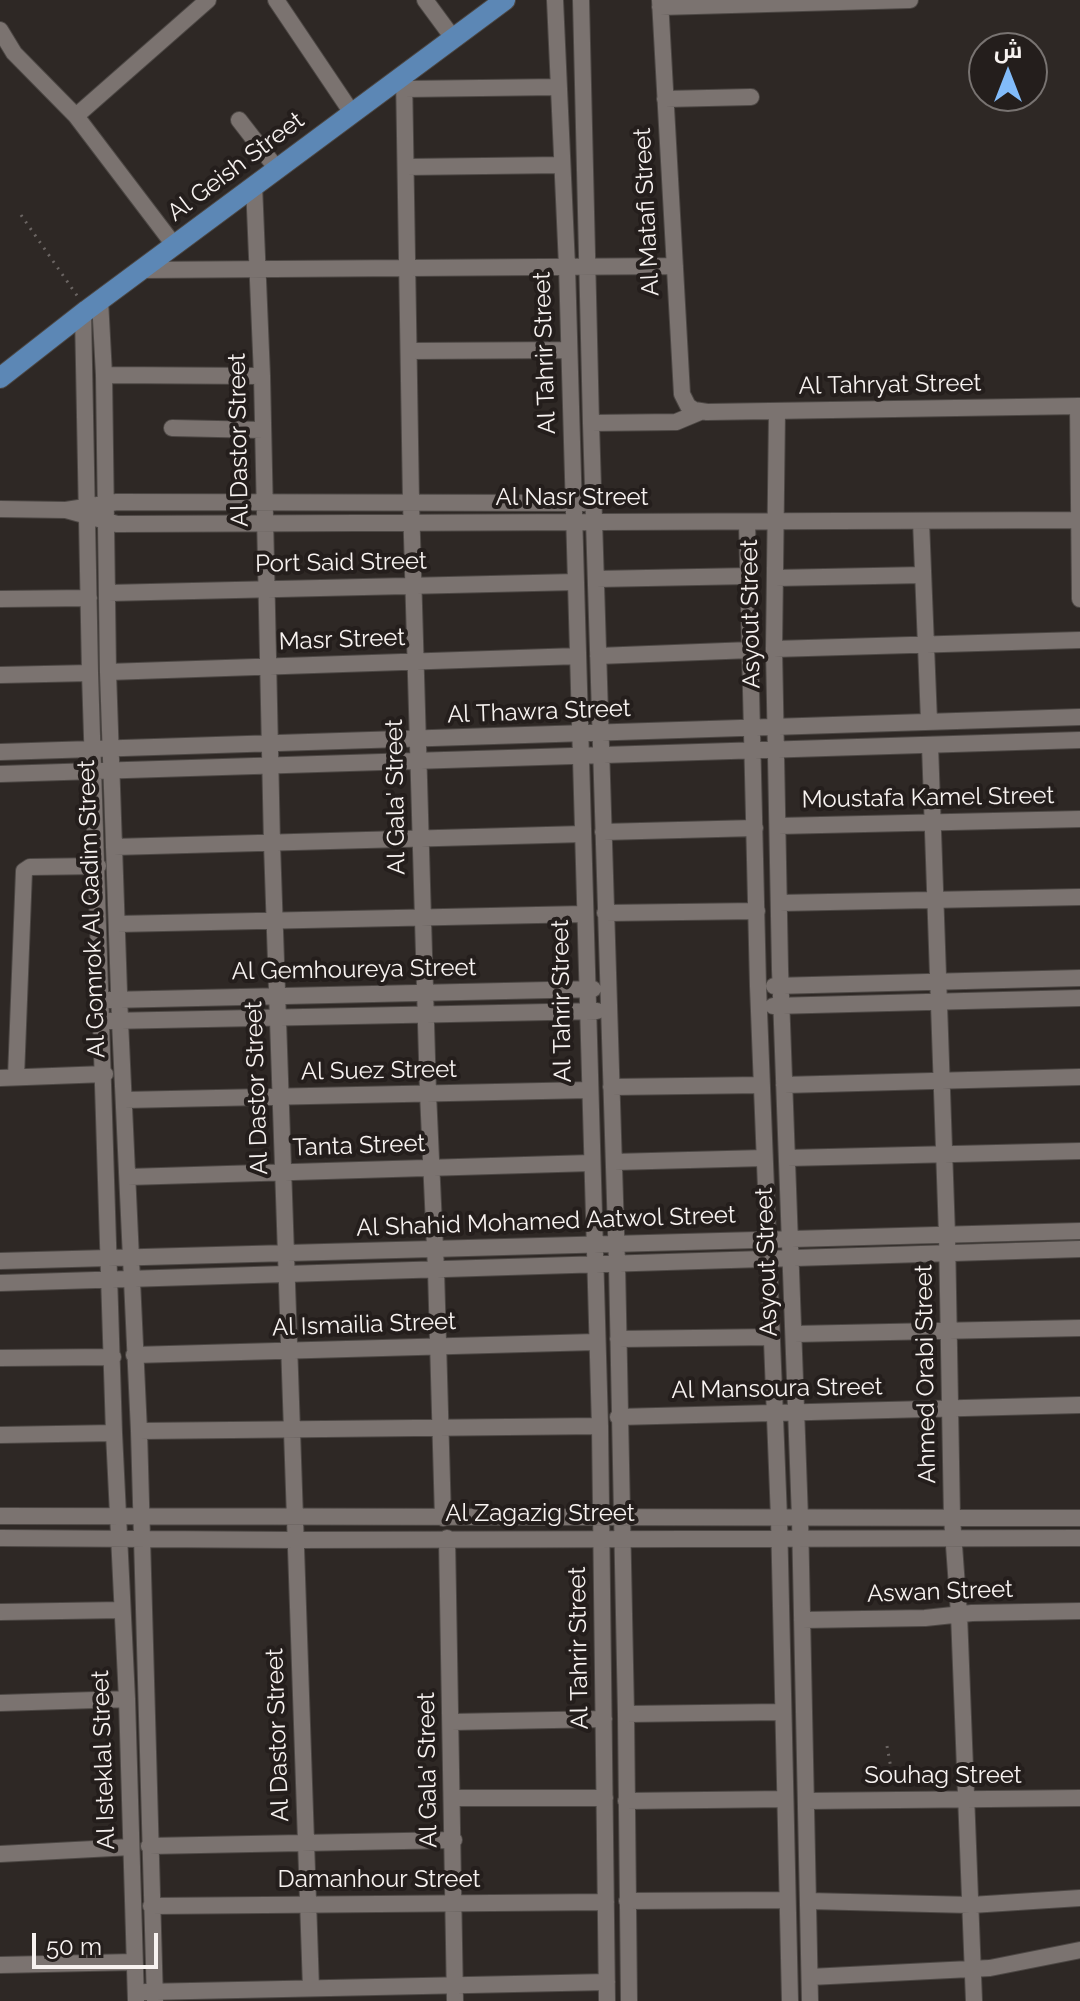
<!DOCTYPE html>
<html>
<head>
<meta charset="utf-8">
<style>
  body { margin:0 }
  #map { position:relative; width:1080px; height:2001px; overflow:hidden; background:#2e2825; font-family:Raleway,Cairo,sans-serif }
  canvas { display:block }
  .north { position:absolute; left:968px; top:32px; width:80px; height:80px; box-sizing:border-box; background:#241e1c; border:2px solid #787371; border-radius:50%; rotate:0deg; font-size:22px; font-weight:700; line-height:32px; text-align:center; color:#f7f2f0 }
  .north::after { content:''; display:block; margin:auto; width:28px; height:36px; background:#82bcfa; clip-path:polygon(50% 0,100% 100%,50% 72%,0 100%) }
  .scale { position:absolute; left:32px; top:1933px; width:126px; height:36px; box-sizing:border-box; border:4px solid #f7f2f0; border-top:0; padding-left:10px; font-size:24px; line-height:28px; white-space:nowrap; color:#f7f2f0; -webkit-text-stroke:6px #241e1c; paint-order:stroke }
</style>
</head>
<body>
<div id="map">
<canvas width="1080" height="2001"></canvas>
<div class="north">ش</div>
<div class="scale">50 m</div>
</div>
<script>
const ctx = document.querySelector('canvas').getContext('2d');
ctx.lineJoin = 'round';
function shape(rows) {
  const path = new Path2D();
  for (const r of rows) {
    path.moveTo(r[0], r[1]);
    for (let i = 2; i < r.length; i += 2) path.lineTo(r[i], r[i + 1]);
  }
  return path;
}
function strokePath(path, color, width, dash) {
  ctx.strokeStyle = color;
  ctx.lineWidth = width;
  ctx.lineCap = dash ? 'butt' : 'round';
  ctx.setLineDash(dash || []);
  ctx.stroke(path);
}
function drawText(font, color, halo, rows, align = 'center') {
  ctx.font = font + ' Raleway,sans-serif';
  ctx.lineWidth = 8;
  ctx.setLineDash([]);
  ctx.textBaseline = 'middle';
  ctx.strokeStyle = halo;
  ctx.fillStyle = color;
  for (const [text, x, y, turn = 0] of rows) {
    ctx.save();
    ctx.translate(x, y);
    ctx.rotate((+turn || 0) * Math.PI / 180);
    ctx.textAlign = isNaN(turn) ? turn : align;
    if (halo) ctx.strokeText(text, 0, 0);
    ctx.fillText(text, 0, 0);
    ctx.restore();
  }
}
const minor = shape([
  [276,0,352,113],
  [425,0,453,38],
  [555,0,567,266,600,1426,607,2001],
  [581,0,591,423,617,1264,626,1714,629,2001],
  [660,0,682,394,688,406,694,410,707,412,1080,406],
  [660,7,910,0],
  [0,30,14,53,76,116,174,245],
  [404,75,411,502,428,1093,436,1270,443,1518],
  [404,89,558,87],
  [665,99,751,97],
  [76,116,208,0],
  [239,120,277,169],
  [406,167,562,165],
  [254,185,262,376,272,844,311,1988],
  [141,270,675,266],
  [100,300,104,375,108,672,120,1021,139,1431,155,2001],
  [83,313,90,673,114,1433,127,1699,136,2001],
  [409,351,569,350],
  [104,375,262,376],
  [1078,406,1080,599],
  [777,411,774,649,780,969,800,1518,810,2001],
  [591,423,676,422,700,412],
  [172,428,263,430],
  [0,509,66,510,117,502,584,503],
  [66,510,117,524,1080,520],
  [921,521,929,721],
  [747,522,758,986,779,1518,790,2001],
  [775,578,923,575],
  [596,579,749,576],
  [108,593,576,582],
  [0,599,89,598],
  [774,649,1080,640],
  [598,656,751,650],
  [108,672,578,656],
  [0,675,90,673],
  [930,745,947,1235,952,1518,959,1614,974,2001],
  [0,752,1080,717],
  [0,774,1080,740],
  [778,826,1080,819],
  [603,832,755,828],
  [114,847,583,834],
  [779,903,1080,897],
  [605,913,757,911],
  [117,924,584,914],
  [774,986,1080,978],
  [109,1000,593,989],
  [773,1006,1080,998],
  [109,1021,597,1011],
  [16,1077,24,871,30,867,98,866],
  [0,1078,105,1074],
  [784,1085,1080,1077],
  [611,1087,762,1085],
  [124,1100,589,1090],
  [787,1158,1080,1151],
  [614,1162,764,1158],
  [128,1177,591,1163],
  [0,1261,1080,1231],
  [0,1283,1080,1249],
  [794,1334,1080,1328],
  [618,1339,771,1337],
  [134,1355,595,1342],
  [0,1358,113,1357],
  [618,1417,1080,1405],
  [139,1431,600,1426],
  [0,1435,114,1433],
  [0,1516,1080,1518],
  [0,1538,296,1540,1080,1538],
  [447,1538,455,2001],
  [0,1612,122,1610],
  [802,1620,925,1618,972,1613,1080,1611],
  [0,1703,127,1699],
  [626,1714,781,1712],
  [451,1722,604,1719],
  [453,1798,605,1798],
  [626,1801,785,1799],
  [807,1801,1080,1798],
  [149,1846,454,1840],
  [0,1854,131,1847],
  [627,1901,787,1900],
  [809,1901,971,1905,1080,1898],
  [151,1906,606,1902],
  [0,1965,134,1962],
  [810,1977,990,1968,1080,1950],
  [145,1992,607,1982]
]);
const major = shape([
  [0,378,87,310,505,0]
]);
strokePath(minor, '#4c4744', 18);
strokePath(major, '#4c4744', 22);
strokePath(shape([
  [21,215,78,297],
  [887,1746,894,1785]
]), '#6b6563', 3, [2, 6]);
strokePath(minor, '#7b7370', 16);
strokePath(major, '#5c87b5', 20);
drawText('24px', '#f7f2f0', '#241e1c', [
  ["Al Geish Street",236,167,-37],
  ["Al Matafi Street",647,212,-93],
  ["Al Tahrir Street",545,353,-92],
  ["Al Tahryat Street",890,385,-1],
  ["Al Dastor Street",239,440,-91],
  ["Al Nasr Street",572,498],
  ["Port Said Street",341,563,-1],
  ["Asyout Street",751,614,-91],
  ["Masr Street",342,640,-2],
  ["Al Thawra Street",539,712,-2],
  ["Al Gala' Street",396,797,-91],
  ["Moustafa Kamel Street",928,798,-1],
  ["Al Gomrok Al Qadim Street",92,909,-92],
  ["Al Gemhoureya Street",354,970,-1],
  ["Al Tahrir Street",562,1001,-91],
  ["Al Suez Street",379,1071,-1],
  ["Al Dastor Street",257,1088,-92],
  ["Tanta Street",359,1146,-2],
  ["Al Shahid Mohamed Aatwol Street",546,1222,-2],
  ["Asyout Street",767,1262,-92],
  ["Al Ismailia Street",364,1325,-2],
  ["Ahmed Orabi Street",926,1374,-91],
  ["Al Mansoura Street",777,1389,-1],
  ["Al Zagazig Street",540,1514],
  ["Aswan Street",940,1592,-2],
  ["Al Tahrir Street",579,1648,-91],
  ["Al Dastor Street",278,1735,-92],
  ["Al Isteklal Street",104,1760,-92],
  ["Al Gala' Street",428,1770,-91],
  ["Souhag Street",943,1776],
  ["Damanhour Street",379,1880]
]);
</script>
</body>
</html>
